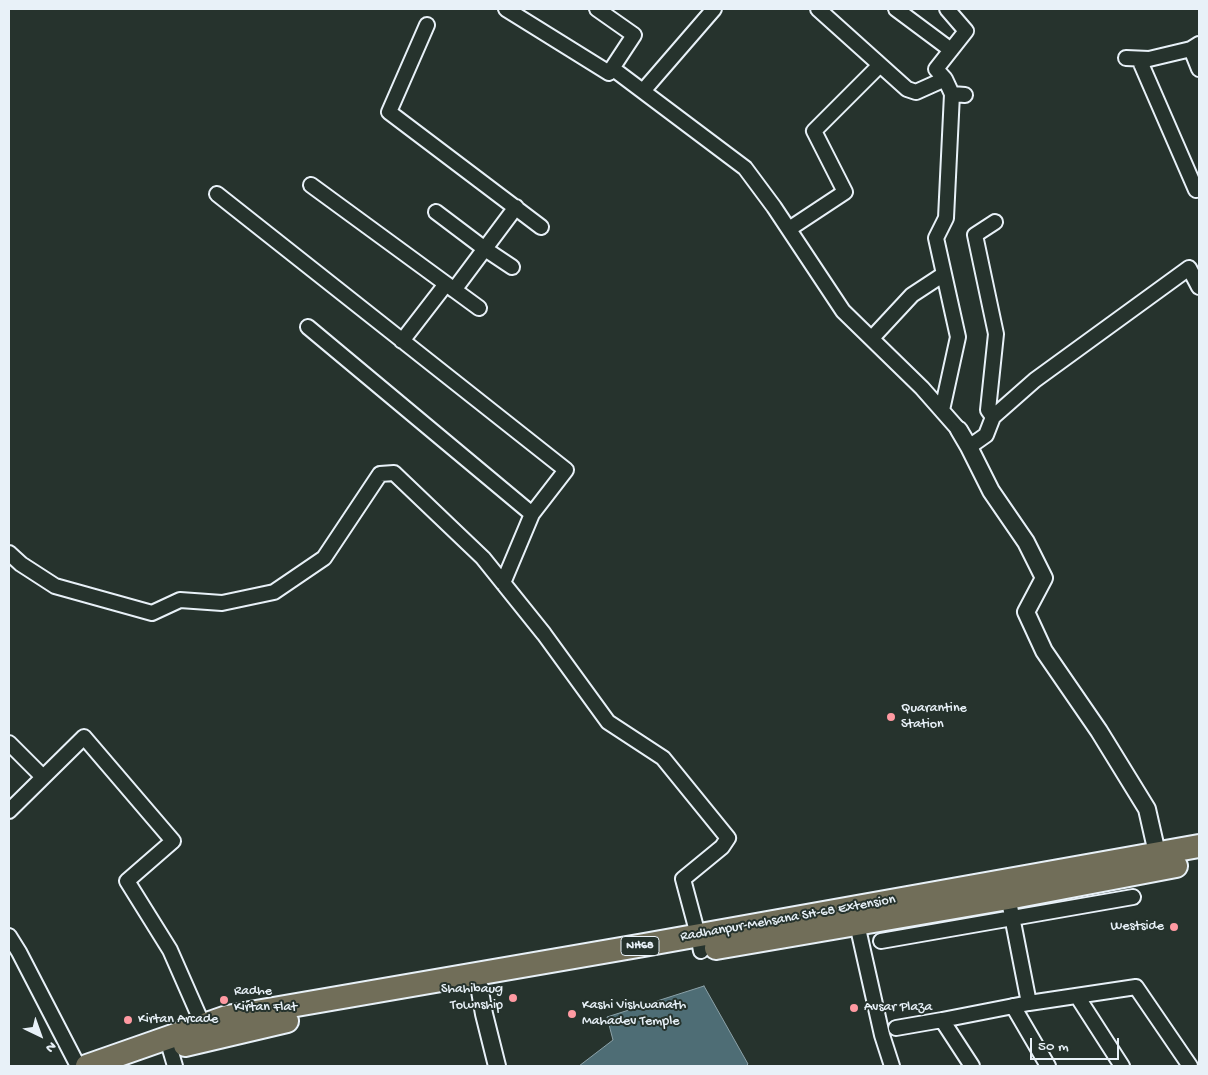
<!DOCTYPE html>
<html>
<head>
<meta charset="utf-8">
<style>
  body { margin:0 }
  #map { position:relative; width:1208px; height:1075px; overflow:hidden; background:#26332d; font-family:"Gochi Hand",sans-serif }
  canvas { display:block }
  .frame { position:absolute; inset:0; border:10px solid #e8f1f8; pointer-events:none }
  .north { position:absolute; left:15px; top:1010px; width:50px; height:50px; -webkit-text-stroke:4px #26332d; paint-order:stroke; rotate:138deg; font-size:14px; font-weight:700; line-height:20px; text-align:center; color:#e8f1f8 }
  .north::after { content:''; display:block; margin:auto; width:18px; height:22px; background:#e8f1f8; clip-path:polygon(50% 0,100% 100%,50% 72%,0 100%) }
  .scale { position:absolute; left:1030px; top:1038px; width:89px; height:22px; box-sizing:border-box; border:2px solid #e8f1f8; border-top:0; padding-left:6px; font-size:15px; line-height:18px; white-space:nowrap; color:#e8f1f8; -webkit-text-stroke:4px #26332d; paint-order:stroke }
</style>
</head>
<body>
<div id="map">
<canvas width="1208" height="1075"></canvas>
<div class="frame"></div>
<div class="north">N</div>
<div class="scale">50 m</div>
</div>
<script>
const ctx = document.querySelector('canvas').getContext('2d');
ctx.lineJoin = 'round';
function fillPath(path, color) {
  ctx.fillStyle = color;
  ctx.fill(path, 'evenodd');
}
function shape(rows) {
  const path = new Path2D();
  for (const r of rows) {
    path.moveTo(r[0], r[1]);
    for (let i = 2; i < r.length; i += 2) path.lineTo(r[i], r[i + 1]);
  }
  return path;
}
function strokePath(path, color, width, dash) {
  ctx.strokeStyle = color;
  ctx.lineWidth = width;
  ctx.lineCap = dash ? 'butt' : 'round';
  ctx.setLineDash(dash || []);
  ctx.stroke(path);
}
function drawText(font, color, halo, rows, align = 'center') {
  ctx.font = font + ' "Gochi Hand",sans-serif';
  ctx.lineWidth = 4;
  ctx.setLineDash([]);
  ctx.textBaseline = 'middle';
  ctx.strokeStyle = halo;
  ctx.fillStyle = color;
  for (const [text, x, y, turn = 0] of rows) {
    ctx.save();
    ctx.translate(x, y);
    ctx.rotate((+turn || 0) * Math.PI / 180);
    ctx.textAlign = isNaN(turn) ? turn : align;
    if (halo) ctx.strokeText(text, 0, 0);
    ctx.fillText(text, 0, 0);
    ctx.restore();
  }
}
const water = shape([
  [704,986,748,1064,746,1066,579,1066,613,1040,607,1017,704,986]
]);
fillPath(water, '#4e6d75');
strokePath(water, '#8ca2a9', 1);
const minor = shape([
  [506,9,609,73,634,35,597,9],
  [818,9,907,89,916,92,945,79,952,94,946,218,936,238,958,337,942,410],
  [896,9,951,50],
  [427,25,389,112,541,227],
  [1191,49,1199,69],
  [1126,58,1149,59,1191,49,1199,44],
  [1139,59,1196,190,1199,188],
  [612,68,745,168,774,207,843,311,922,388,959,430],
  [945,79,936,69,966,31,947,9],
  [643,91,714,9],
  [952,94,965,95],
  [311,185,479,308],
  [217,194,566,470,532,514,308,327],
  [436,212,485,249,512,267],
  [789,229,845,192,814,131,880,65],
  [454,290,516,207],
  [872,338,912,295,944,274],
  [402,341,446,284],
  [993,417,988,410,996,334,975,235,995,222],
  [969,447,986,435,993,417,1035,380,1189,268,1199,287],
  [9,553,21,564,55,586,152,613,180,600,222,603,274,592,324,558,380,474,394,473,483,558,544,634,608,722,663,758,728,838,722,847,683,879,698,935,701,951],
  [503,583,532,514],
  [9,743,43,777],
  [9,811,84,737,173,841,127,881,170,950,203,1025],
  [1007,891,1029,1003,1136,987,1190,1066],
  [857,924,882,1035,892,1066],
  [9,936,19,952,78,1066],
  [881,941,1133,897],
  [1077,996,1122,1066],
  [1013,1006,1048,1066],
  [896,1028,942,1020],
  [170,1049,175,1066],
  [972,1066,942,1020,1029,1003]
]);
const tertiary = shape([
  [959,430,969,447,991,491,1026,542,1044,578,1026,612,1044,651,1099,731,1147,809,1157,853],
  [477,974,484,1014,497,1066]
]);
const trunk = shape([
  [716,948,1008,898,1176,866],
  [185,1045,287,1021],
  [87,1066,227,1017,644,945,1199,846]
]);
strokePath(minor, '#e8f1f8', 18);
strokePath(tertiary, '#e8f1f8', 20);
strokePath(trunk, '#e8f1f8', 26);
strokePath(minor, '#26332d', 14);
strokePath(tertiary, '#26332d', 16);
strokePath(trunk, '#716e59', 22);
for (const [x, y, r, color] of [
  [891,717,5,"#ff9aa2"],
  [1174,927,5,"#ff9aa2"],
  [513,998,5,"#ff9aa2"],
  [224,1000,5,"#ff9aa2"],
  [854,1008,5,"#ff9aa2"],
  [572,1014,5,"#ff9aa2"],
  [128,1020,5,"#ff9aa2"]
]) {
  const dot = new Path2D();
  dot.arc(x, y, r, 0, 2 * Math.PI);
  ctx.fillStyle = color;
  ctx.fill(dot);
  strokePath(dot, '#26332d', 2);
}
for (const [x, y, w] of [
  [640,946,38]
]) {
  const box = new Path2D();
  box.roundRect(x - w / 2, y - 9.5, w, 19, 4);
  ctx.fillStyle = '#26332d';
  ctx.fill(box);
  strokePath(box, '#e8f1f8', 1);
}
drawText('bold 12px', '#e8f1f8', null, [
  ["NH68",640,946]
]);
drawText('14px', '#e8f1f8', '#26332d', [
  ["Quarantine",901,709],
  ["Station",901,725],
  ["Westside",1164,927,"right"],
  ["Shahibaug",503,990,"right"],
  ["Township",503,1006,"right"],
  ["Radhe",234,992],
  ["Kirtan Flat",234,1008],
  ["Kashi Vishwanath",582,1006],
  ["Mahadev Temple",582,1022],
  ["Avsar Plaza",864,1008],
  ["Kirtan Arcade",138,1020]
], 'left');
drawText('14px', '#e8f1f8', '#26332d', [
  ["Radhanpur-Mehsana SH-68 Extension",788,919,-10]
]);
</script>
</body>
</html>
